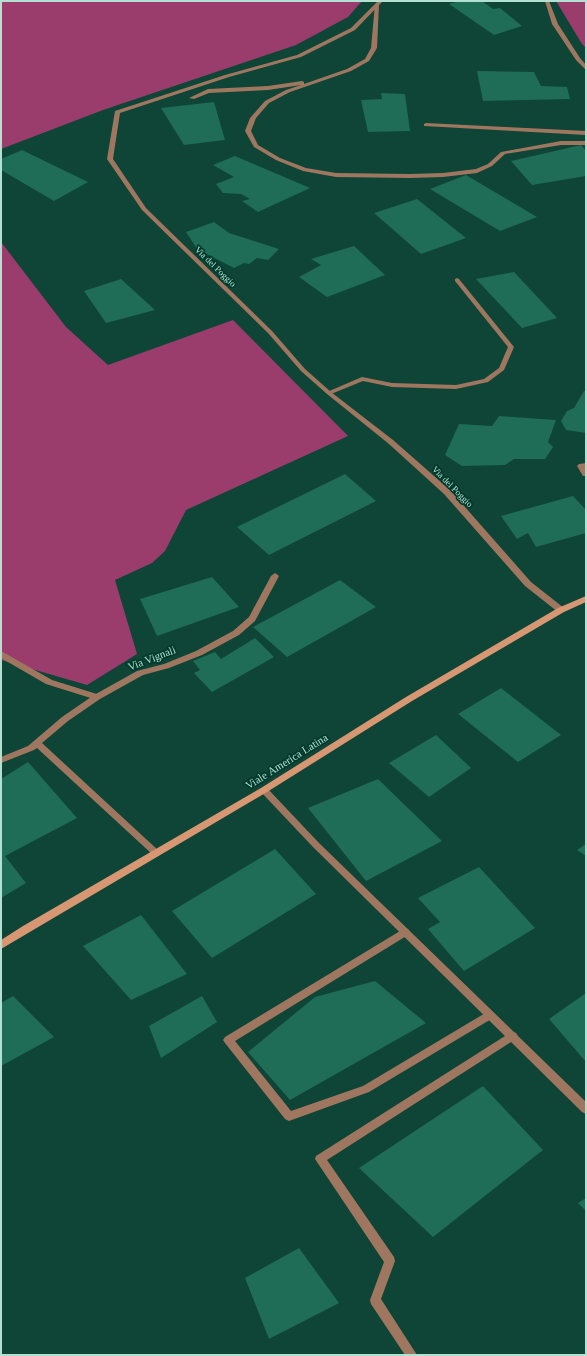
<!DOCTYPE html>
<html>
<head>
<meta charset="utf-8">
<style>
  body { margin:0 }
  #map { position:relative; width:587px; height:1356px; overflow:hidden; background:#0e4536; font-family:Georgia,serif }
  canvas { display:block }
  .frame { position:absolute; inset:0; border:2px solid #b3e0d0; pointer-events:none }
</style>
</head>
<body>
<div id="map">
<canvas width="587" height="1356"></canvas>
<div class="frame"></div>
</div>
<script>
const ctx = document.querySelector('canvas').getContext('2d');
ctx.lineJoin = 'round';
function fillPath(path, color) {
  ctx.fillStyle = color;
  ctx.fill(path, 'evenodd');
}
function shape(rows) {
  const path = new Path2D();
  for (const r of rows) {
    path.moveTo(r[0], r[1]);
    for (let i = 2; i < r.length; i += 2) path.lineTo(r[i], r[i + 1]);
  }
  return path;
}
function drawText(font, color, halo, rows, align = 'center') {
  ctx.font = font + ' Georgia,serif';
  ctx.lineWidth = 3.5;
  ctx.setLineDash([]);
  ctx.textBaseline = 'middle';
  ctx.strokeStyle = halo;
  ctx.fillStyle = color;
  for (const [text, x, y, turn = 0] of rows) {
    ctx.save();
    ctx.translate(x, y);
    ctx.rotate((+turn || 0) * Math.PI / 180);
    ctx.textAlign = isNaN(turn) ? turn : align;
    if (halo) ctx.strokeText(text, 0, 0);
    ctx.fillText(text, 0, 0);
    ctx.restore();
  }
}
fillPath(shape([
  [1,1,362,1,348,17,296,45,103,110,1,149],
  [556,1,586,1,586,48,582,44],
  [1,242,66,327,108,365,233,320,348,436,186,510,165,551,152,563,115,580,137,654,87,685,1,660]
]), '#9a3d6d');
fillPath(shape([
  [460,1,482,1,493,9,500,8,522,26,494,35,449,4],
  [477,71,534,72,541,86,567,87,570,99,483,101],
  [381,93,405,94,410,131,368,132,361,100,382,99],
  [214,102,225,140,184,145,161,108],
  [581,145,586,151,586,176,532,185,511,161],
  [22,150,88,182,54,201,1,170,1,159],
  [235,156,310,188,258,212,242,201,250,199,241,194,223,193,216,184,234,177,213,165],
  [466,175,537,217,500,231,430,189],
  [417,199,466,238,421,254,374,213],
  [214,222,229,233,279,249,268,260,257,258,249,264,244,263,234,268,197,249,186,232],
  [354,246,385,275,327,297,299,277,321,265,311,259],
  [514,272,557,318,522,328,476,279],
  [121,279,155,310,106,323,84,291],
  [584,391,586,391,586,433,566,430,561,421,567,411,574,408],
  [499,416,556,420,548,442,553,447,545,459,514,459,505,465,462,466,445,455,459,424,492,426],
  [345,474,376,501,269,555,237,527],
  [573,496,586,510,586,533,536,547,528,533,517,539,501,516],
  [212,577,239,607,157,636,140,599],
  [340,580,376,607,287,657,253,627],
  [255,638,274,657,212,692,194,673,200,670,193,661,215,652,221,659],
  [501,688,561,735,518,762,458,714],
  [436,735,471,768,429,797,389,763],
  [28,762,77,818,5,856,26,883,1,898,1,779],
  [378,779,442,841,366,881,308,808],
  [586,844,586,856,577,850],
  [275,849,316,894,212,958,172,911],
  [479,867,535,928,464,971,428,929,440,922,418,898],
  [141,915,187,974,131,1000,83,946],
  [375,981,426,1023,290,1100,248,1052,315,997],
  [586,993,586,1062,549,1019],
  [13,996,54,1037,1,1066,1,1003],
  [202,996,217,1022,161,1058,149,1026],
  [483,1086,543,1150,433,1237,359,1168],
  [586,1198,586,1211,578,1203],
  [299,1248,339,1303,269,1339,245,1278]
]), '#1f6c57');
fillPath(shape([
  [375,4,379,5,377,48,369,61,351,71,290,92,269,103,256,118,251,131,258,145,280,158,306,168,336,173,410,174,443,173,476,169,488,164,501,152,561,141,586,141,586,145,561,145,505,154,492,166,477,173,443,177,410,178,336,177,303,171,276,160,254,147,245,131,250,118,265,101,286,90,301,85,268,90,209,93,194,99,189,98,208,89,268,86,302,81,304,82,304,84,347,69,365,59,371,48,375,4],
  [426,123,586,131,586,135,424,126,424,124,426,123],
  [457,278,459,279,514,347,504,370,488,382,456,389,392,387,363,381,331,394,327,394,327,392,362,377,392,383,456,385,484,379,499,368,508,347,455,281,455,279,457,278],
  [1,651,52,680,100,695,101,697,97,700,46,684,1,658,1,651],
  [405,928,408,929,410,932,408,935,235,1041,291,1111,363,1086,487,1012,490,1011,493,1012,495,1015,493,1018,369,1092,289,1121,285,1119,225,1043,223,1040,225,1037,405,928]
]), '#9f7760');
fillPath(shape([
  [378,1,383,1,355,30,301,57,229,77,120,113,113,159,146,208,272,331,305,369,331,392,393,440,450,490,531,582,564,608,565,610,564,612,558,612,525,586,444,494,389,444,327,394,301,371,268,333,142,210,107,159,115,111,225,75,297,55,351,28,378,1],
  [545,1,549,1,558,24,580,58,586,65,586,70,576,60,552,24,545,1],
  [586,463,585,467,586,476,583,476,577,466,579,464,586,463],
  [275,573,279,576,255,621,239,635,202,655,169,668,143,675,100,699,68,721,42,743,159,851,160,853,159,855,156,857,153,855,37,748,34,750,1,763,1,757,28,746,62,717,94,695,137,671,164,664,196,651,233,631,249,617,271,576,275,573],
  [264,787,267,788,319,843,514,1032,516,1033,518,1036,586,1102,586,1114,582,1112,511,1042,327,1160,394,1257,395,1261,381,1299,417,1355,405,1355,371,1304,370,1300,384,1262,315,1159,316,1156,505,1036,313,847,261,792,260,790,261,788,264,787]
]), '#9f7760');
fillPath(shape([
  [586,596,586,602,564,612,412,701,267,792,1,949,1,940,23,926,261,788,406,697,558,608,586,596]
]), '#d79772');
drawText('9px', '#b3e0d0', '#003a2c', [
  ["Via del Poggio",215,267,44],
  ["Via del Poggio",452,487,45]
]);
drawText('11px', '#b3e0d0', '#003a2c', [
  ["Via Vignali",152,659,-21],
  ["Viale America Latina",287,762,-32]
]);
</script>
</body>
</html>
